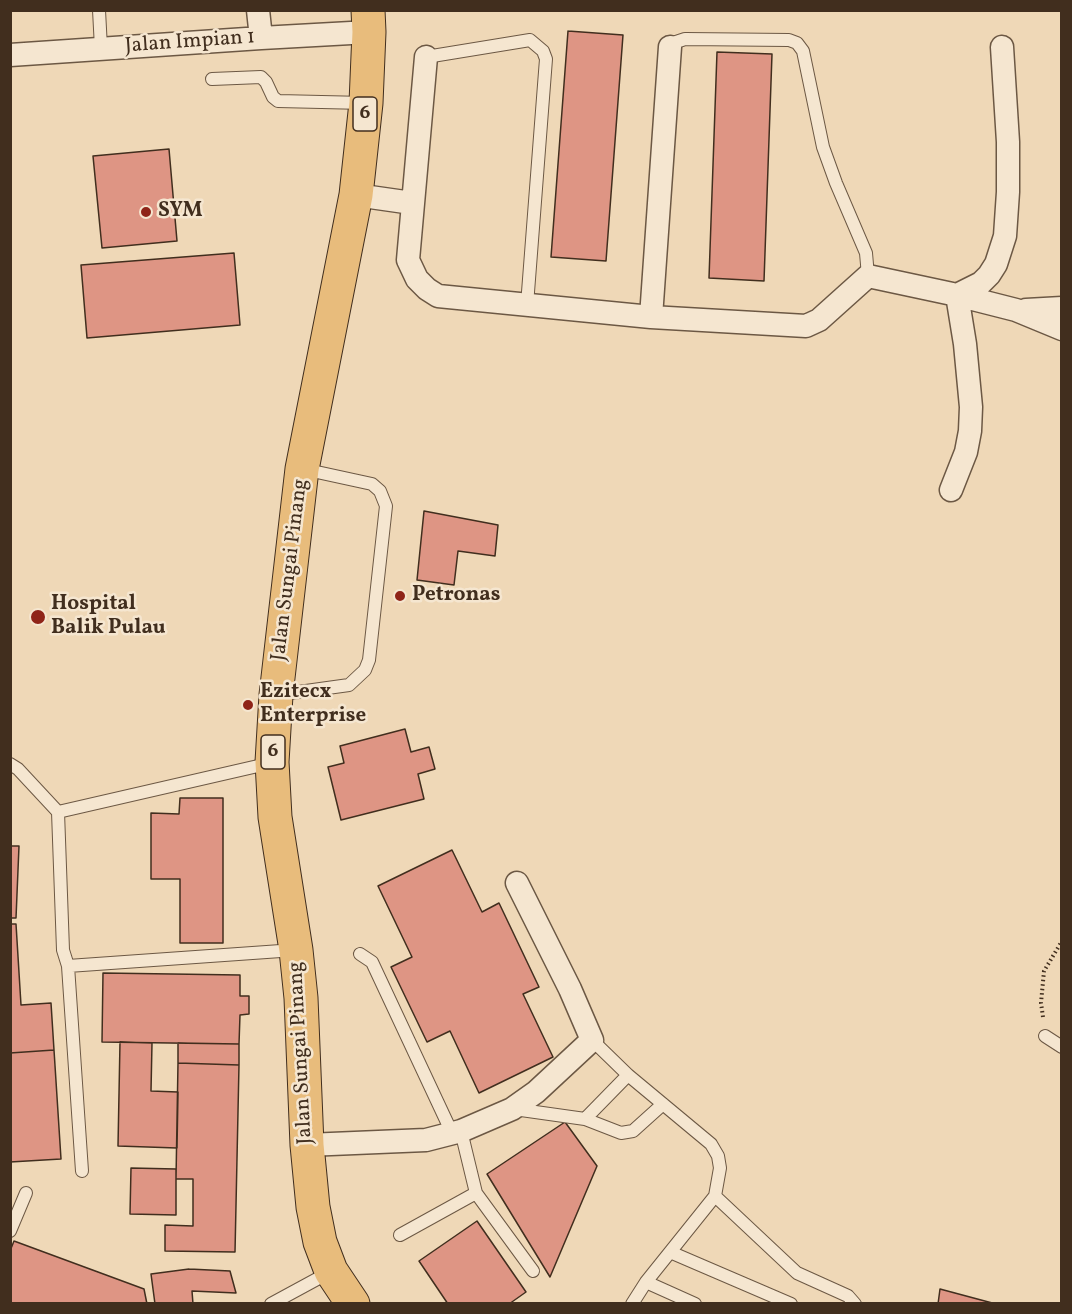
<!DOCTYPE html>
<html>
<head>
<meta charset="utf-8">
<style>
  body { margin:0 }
  #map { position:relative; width:1072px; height:1314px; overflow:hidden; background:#efd8b7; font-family:Vollkorn,serif }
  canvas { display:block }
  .frame { position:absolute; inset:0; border:12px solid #412e1e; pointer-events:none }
</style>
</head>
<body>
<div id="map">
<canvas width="1072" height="1314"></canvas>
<div class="frame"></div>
</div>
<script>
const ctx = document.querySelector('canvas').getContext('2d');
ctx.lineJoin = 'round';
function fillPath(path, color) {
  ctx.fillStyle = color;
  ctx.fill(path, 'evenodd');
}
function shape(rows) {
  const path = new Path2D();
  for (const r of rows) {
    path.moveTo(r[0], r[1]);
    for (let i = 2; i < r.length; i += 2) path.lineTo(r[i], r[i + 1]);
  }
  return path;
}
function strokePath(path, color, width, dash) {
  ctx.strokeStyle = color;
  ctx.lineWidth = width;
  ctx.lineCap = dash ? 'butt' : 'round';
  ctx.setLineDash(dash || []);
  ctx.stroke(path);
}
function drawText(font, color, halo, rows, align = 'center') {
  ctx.font = font + ' Vollkorn,serif';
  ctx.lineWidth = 5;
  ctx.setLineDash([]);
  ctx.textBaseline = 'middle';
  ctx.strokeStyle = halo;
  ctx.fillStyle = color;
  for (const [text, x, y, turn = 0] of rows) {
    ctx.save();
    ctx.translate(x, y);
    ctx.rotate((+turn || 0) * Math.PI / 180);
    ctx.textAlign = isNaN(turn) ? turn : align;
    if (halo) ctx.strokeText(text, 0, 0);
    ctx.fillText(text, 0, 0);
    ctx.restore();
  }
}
const building = shape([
  [568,31,623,35,606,261,551,257,568,31],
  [717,52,772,54,764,281,709,278,717,52],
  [169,149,177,241,102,248,93,156,169,149],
  [234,253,240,325,87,338,81,265,234,253],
  [424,511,498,525,495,556,458,551,454,585,417,580,424,511],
  [405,729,411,752,429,747,435,769,418,774,424,799,341,820,328,767,344,763,340,746,405,729],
  [180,798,223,798,223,943,180,943,180,879,151,879,151,813,179,814,180,798],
  [10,846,19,846,16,918,10,918,10,846],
  [452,850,482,912,499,903,539,987,523,994,553,1057,479,1093,450,1031,427,1042,391,967,412,957,378,886,452,850],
  [10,924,16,924,21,1005,51,1003,54,1050,10,1053,10,924],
  [103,973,240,975,240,996,249,996,249,1014,240,1015,239,1044,102,1042,103,973],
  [120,1042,152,1043,151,1091,178,1092,177,1148,118,1146,120,1042],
  [178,1043,239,1044,239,1065,178,1063,178,1043],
  [54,1050,61,1159,10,1162,10,1053,54,1050],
  [178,1063,239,1065,235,1252,165,1251,165,1225,193,1226,193,1179,176,1179,178,1063],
  [565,1122,597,1166,550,1277,487,1174,565,1122],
  [131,1168,176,1169,176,1215,130,1214,131,1168],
  [477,1221,526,1292,509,1304,448,1304,419,1261,477,1221],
  [14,1241,144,1289,147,1304,10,1304,10,1251,14,1241],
  [189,1269,230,1271,236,1293,192,1291,193,1304,155,1304,151,1274,189,1269],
  [940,1289,996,1304,938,1304,940,1289]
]);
fillPath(building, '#de9584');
strokePath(building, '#412e1e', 1.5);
const service = shape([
  [99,10,101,48],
  [670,47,676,42,685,39,789,40,797,43,803,51,823,147,836,183,866,253,868,276],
  [426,57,530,40,543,51,546,59,527,305],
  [212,79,261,77,266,82,273,97,278,101,365,103],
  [277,695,349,685,365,670,369,660,386,506,380,491,372,484,303,469],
  [271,763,58,812,63,950,68,966,295,950],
  [10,764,18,769,58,812],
  [360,954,372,962,452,1133],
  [68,966,82,1171],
  [1045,1036,1062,1047],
  [592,1040,628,1075,711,1144,718,1156,720,1168,715,1196,646,1282,632,1304],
  [514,1109,585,1119,621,1133,633,1131,663,1104],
  [585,1119,628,1075],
  [461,1131,476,1193,533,1271],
  [715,1196,797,1273,848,1296,855,1304],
  [10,1231,26,1193],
  [400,1235,476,1193],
  [670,1252,791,1304],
  [646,1282,695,1304],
  [271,1304,330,1272]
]);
const minor = shape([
  [258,10,261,38],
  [10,55,261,38,369,32],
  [426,57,408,260,417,279,427,289,438,296,651,317,806,326,819,320,868,276,957,295,1016,310,1062,329],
  [356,195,412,203],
  [1026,310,1062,308],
  [651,317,670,47],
  [951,490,966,452,970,431,971,407,965,344,957,295,981,283,989,275,996,264,1005,236,1008,192,1008,142,1002,47],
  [307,1145,426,1140,461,1131,512,1109,536,1092,592,1040,570,989,517,883]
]);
const primary = shape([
  [353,1304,331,1271,320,1242,313,1207,307,1145,301,998,296,950,275,817,272,762,276,695,302,469,356,195,366,103,369,32,368,10]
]);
strokePath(service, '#6c5844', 14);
strokePath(minor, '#6c5844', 25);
strokePath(primary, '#412e1e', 35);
strokePath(shape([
  [1043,1017,1041,1003,1044,971,1062,941]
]), '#412e1e', 4, [1.5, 3]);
strokePath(service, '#f5e6d0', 12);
strokePath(minor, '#f5e6d0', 22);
strokePath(primary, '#e8bc7c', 33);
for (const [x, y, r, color] of [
  [146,212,6,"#8f2418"],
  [400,596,6,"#8f2418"],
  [38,617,8,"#8f2418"],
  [248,705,6,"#8f2418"]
]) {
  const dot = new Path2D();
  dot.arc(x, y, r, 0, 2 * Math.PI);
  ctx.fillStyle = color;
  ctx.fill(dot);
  strokePath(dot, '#f5e6d0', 2);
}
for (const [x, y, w] of [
  [365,114,24],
  [273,752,24]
]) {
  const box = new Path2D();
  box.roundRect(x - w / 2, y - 17, w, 34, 4.5);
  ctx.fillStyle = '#f5e6d0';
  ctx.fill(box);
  strokePath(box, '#412e1e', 1.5);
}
drawText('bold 20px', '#412e1e', null, [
  ["6",365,114],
  ["6",273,752]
]);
drawText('21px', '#412e1e', '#f5e6d0', [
  ["Jalan Impian 1",190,43,-4],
  ["Jalan Sungai Pinang",291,570,-83],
  ["Jalan Sungai Pinang",302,1053,-93]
]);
drawText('bold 21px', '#412e1e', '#f5e6d0', [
  ["SYM",158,212],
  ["Petronas",412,596],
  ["Hospital",51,605],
  ["Balik Pulau",51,629],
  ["Ezitecx",260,693],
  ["Enterprise",260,717]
], 'left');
</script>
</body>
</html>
